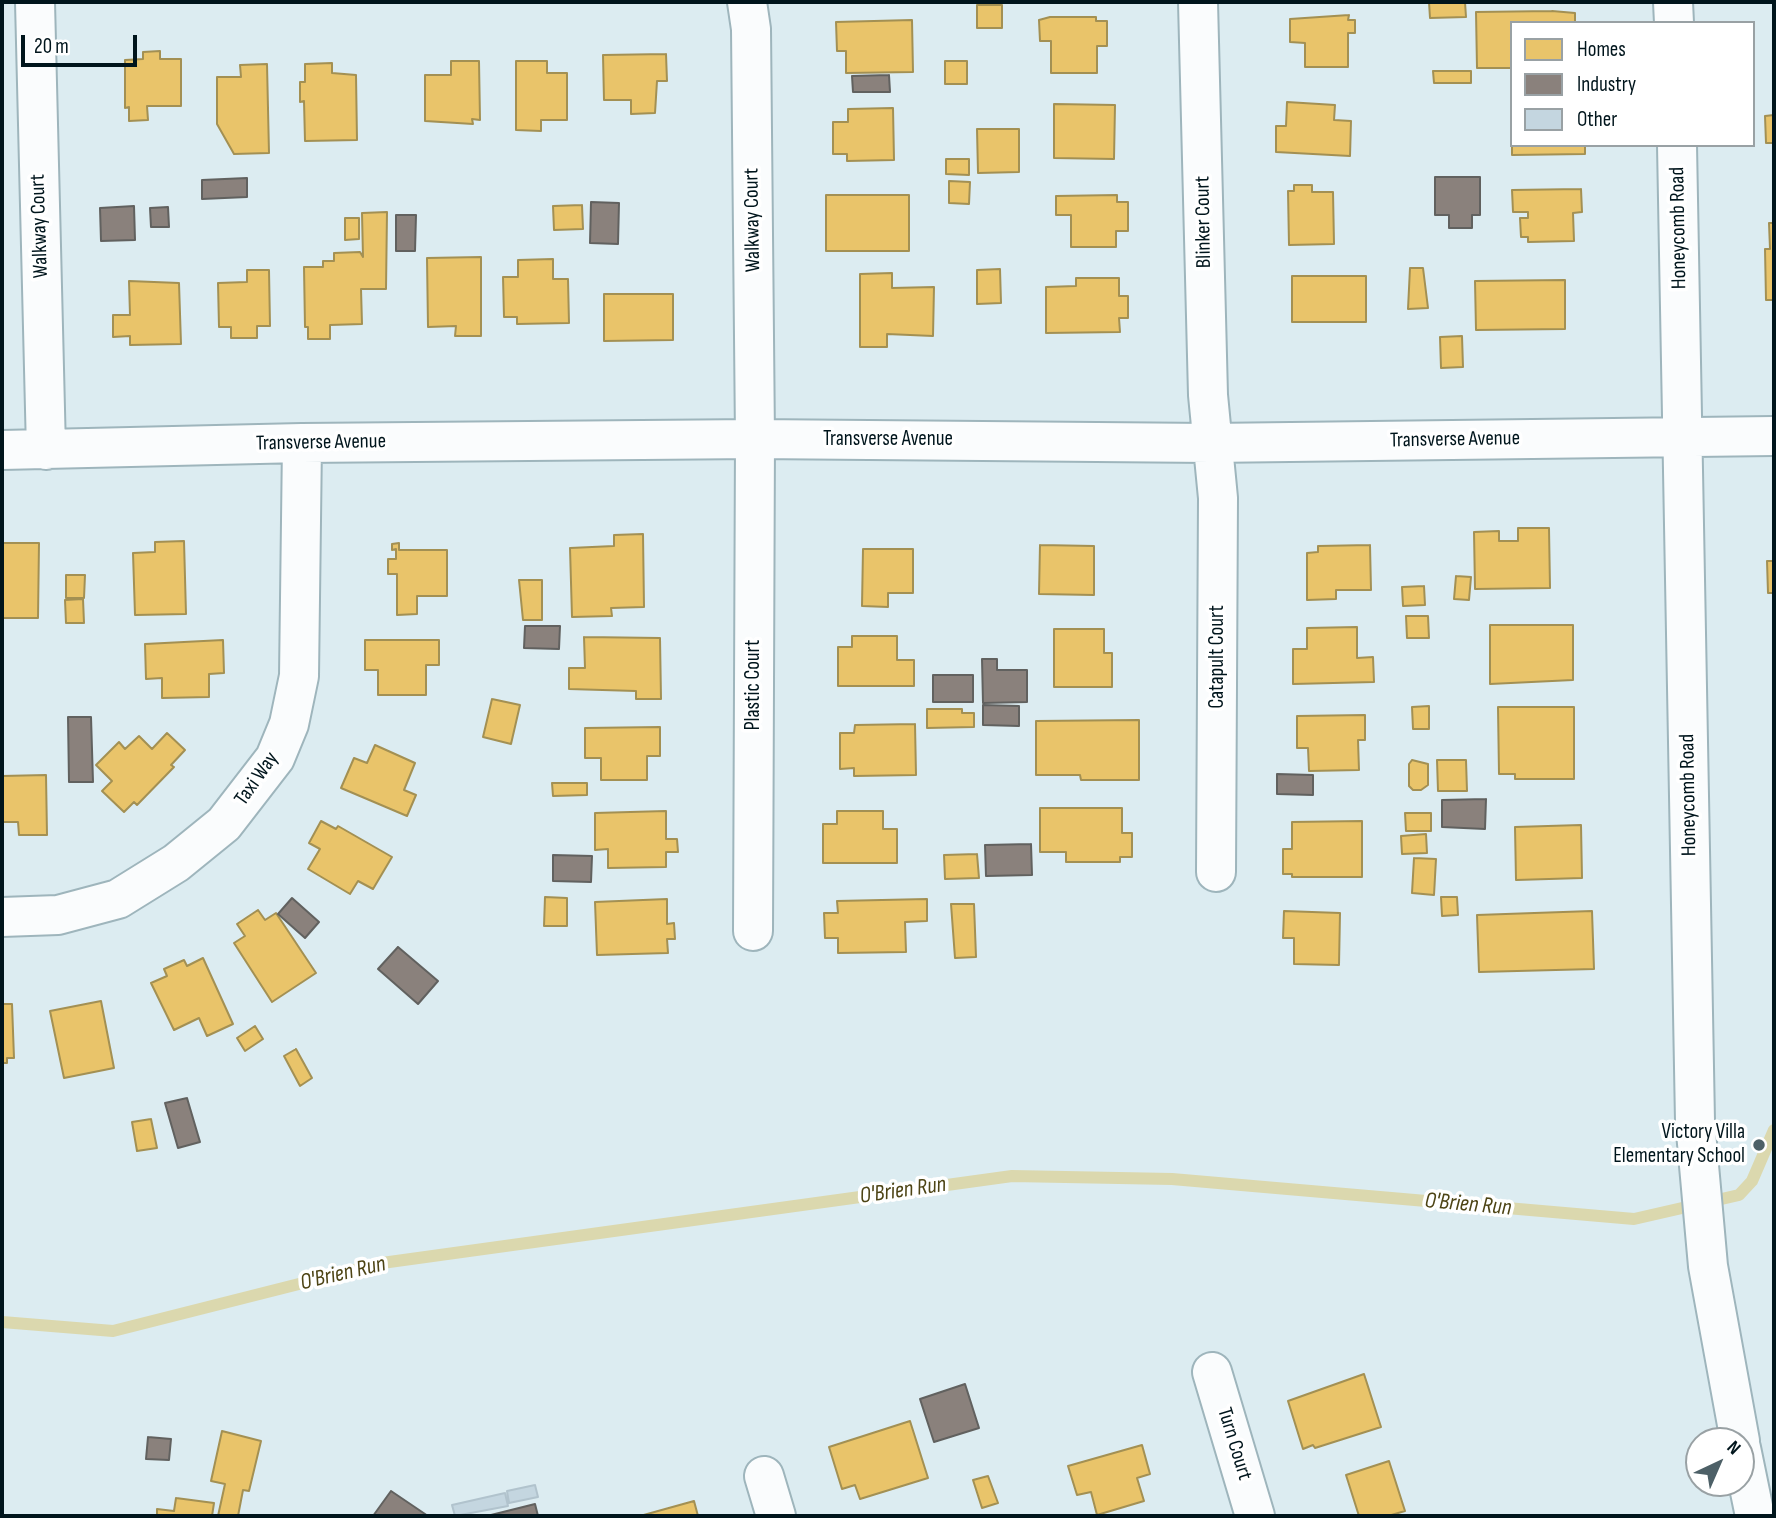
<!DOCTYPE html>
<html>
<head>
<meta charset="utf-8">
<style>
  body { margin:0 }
  #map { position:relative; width:1776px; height:1518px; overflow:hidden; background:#dcecf1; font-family:"Sofia Sans Condensed",sans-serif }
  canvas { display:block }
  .frame { position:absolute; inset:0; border:4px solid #00151c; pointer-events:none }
  .legend { position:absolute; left:1510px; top:21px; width:245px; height:126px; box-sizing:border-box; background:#fff; border:2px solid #99a1a4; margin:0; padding:9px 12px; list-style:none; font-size:21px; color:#00151c }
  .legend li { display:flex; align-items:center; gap:14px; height:35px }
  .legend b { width:35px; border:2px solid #99a1a4 }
  .north { position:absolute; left:1685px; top:1427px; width:70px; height:70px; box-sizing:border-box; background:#fff; border:2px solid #99a1a4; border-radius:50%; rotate:44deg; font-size:19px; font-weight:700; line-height:28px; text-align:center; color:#00151c }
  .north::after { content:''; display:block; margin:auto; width:24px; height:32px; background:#4d6067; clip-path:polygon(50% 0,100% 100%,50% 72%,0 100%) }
  .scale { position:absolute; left:21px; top:35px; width:116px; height:32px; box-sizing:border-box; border:4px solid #00151c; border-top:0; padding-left:9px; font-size:21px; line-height:24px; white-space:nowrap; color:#00151c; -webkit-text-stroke:5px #fff; paint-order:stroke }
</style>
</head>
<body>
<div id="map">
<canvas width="1776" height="1518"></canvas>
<div class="frame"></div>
<ul class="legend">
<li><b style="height:19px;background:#e9c46a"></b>Homes</li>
<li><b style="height:19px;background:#8a817c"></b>Industry</li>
<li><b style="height:19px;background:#c4d6e0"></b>Other</li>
</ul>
<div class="north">N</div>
<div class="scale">20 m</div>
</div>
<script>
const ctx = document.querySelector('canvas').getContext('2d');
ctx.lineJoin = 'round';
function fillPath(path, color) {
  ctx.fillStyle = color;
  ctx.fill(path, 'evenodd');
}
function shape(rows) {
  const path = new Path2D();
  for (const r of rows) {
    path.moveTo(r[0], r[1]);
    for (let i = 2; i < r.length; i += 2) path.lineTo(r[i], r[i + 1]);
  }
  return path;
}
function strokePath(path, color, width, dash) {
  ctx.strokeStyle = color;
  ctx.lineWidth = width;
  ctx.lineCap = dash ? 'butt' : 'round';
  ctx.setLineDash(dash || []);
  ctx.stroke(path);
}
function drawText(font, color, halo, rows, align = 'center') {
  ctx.font = font + ' "Sofia Sans Condensed",sans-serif';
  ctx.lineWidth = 7;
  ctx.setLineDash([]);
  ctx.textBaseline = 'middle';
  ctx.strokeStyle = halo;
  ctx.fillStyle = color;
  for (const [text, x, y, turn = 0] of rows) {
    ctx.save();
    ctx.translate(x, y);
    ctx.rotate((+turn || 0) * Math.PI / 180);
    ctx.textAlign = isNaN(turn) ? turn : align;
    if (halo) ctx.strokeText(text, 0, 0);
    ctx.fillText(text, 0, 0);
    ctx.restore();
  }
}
const homes = shape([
  [1429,2,1465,2,1466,17,1430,18,1429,2],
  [977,5,1002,5,1002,28,977,28,977,5],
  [1552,11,1575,13,1575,23,1512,23,1512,68,1477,68,1476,12,1552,11],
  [1349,15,1348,20,1355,20,1355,33,1348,33,1348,67,1305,67,1305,43,1290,42,1290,19,1349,15],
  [1050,17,1096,17,1096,21,1107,21,1107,46,1097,46,1097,73,1051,73,1051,41,1040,41,1039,20,1050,17],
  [912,20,913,72,846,73,846,51,837,51,836,22,912,20],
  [160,51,160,59,181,59,181,106,147,106,148,120,129,121,129,107,125,108,125,60,143,59,143,52,160,51],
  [666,54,667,81,657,81,655,113,631,114,631,100,604,100,603,55,666,54],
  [451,61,479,61,480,120,472,119,473,124,425,121,425,75,451,75,451,61],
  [516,61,547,61,547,73,567,73,567,120,541,120,541,131,516,130,516,61],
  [945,61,967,61,967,84,945,84,945,61],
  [332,63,332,73,356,75,357,140,305,141,304,101,300,102,300,82,305,82,305,64,332,63],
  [267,64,269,153,234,154,217,124,217,77,241,77,240,65,267,64],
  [1433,71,1471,71,1471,83,1434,83,1433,71],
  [1287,102,1335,105,1334,120,1351,121,1350,156,1276,152,1276,126,1286,126,1287,102],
  [1054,104,1115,105,1114,159,1054,158,1054,104],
  [893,108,894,160,847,161,847,154,833,154,833,122,848,122,848,109,893,108],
  [1774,115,1774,143,1766,143,1765,116,1774,115],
  [977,129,1019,129,1019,172,978,173,977,129],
  [1512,145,1585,145,1585,154,1512,155,1512,145],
  [946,159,969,159,969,175,946,174,946,159],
  [949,181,970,182,969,204,949,203,949,181],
  [1294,185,1312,185,1312,192,1333,192,1334,244,1289,245,1288,191,1294,191,1294,185],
  [1581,189,1582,212,1573,213,1574,241,1528,242,1528,237,1521,237,1520,218,1528,218,1528,212,1513,212,1512,190,1581,189],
  [826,195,909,195,909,251,826,251,826,195],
  [1117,195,1117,202,1128,202,1128,231,1116,231,1116,247,1071,247,1071,215,1056,215,1056,196,1117,195],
  [582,205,583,229,554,230,553,206,582,205],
  [387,212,386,289,361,289,362,324,330,325,330,339,308,339,308,327,305,327,304,267,323,267,323,261,334,261,334,253,360,252,363,257,362,213,387,212],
  [345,218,359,218,359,239,345,240,345,218],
  [1769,223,1774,223,1774,300,1766,300,1765,249,1770,249,1769,223],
  [481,257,481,336,455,336,456,326,428,327,427,258,481,257],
  [553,259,553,279,568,279,569,323,517,324,517,317,504,317,503,277,518,277,518,260,553,259],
  [1410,268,1423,268,1428,308,1408,309,1410,268],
  [1000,269,1001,303,977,304,977,270,1000,269],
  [247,270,269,270,270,326,257,326,257,338,231,338,231,327,219,327,218,283,247,282,247,270],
  [892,273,892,288,934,287,933,336,887,334,887,347,860,347,860,274,892,273],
  [1292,276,1366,276,1366,322,1292,322,1292,276],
  [1076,278,1119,278,1119,296,1128,296,1128,318,1119,318,1120,332,1046,333,1046,287,1076,286,1076,278],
  [1565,280,1565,329,1476,330,1475,281,1565,280],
  [129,281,179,283,181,344,130,345,130,336,113,337,113,315,130,315,129,281],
  [604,294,673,294,673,340,604,341,604,294],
  [1462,336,1463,367,1441,368,1440,337,1462,336],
  [1518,528,1549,528,1550,588,1475,589,1474,532,1499,531,1499,541,1518,541,1518,528],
  [643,534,644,607,611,608,612,616,572,617,570,548,614,546,614,535,643,534],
  [184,541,186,614,135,615,133,553,155,552,155,542,184,541],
  [2,543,39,543,38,618,2,618,2,543],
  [399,543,399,550,447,550,447,596,417,596,417,614,397,615,397,574,388,574,388,559,396,559,396,549,392,550,392,544,399,543],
  [1040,545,1094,546,1094,595,1039,594,1040,545],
  [1370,545,1371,590,1336,590,1336,599,1307,600,1307,553,1318,552,1318,546,1370,545],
  [863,549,913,549,913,593,888,593,888,607,862,606,863,549],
  [1767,561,1774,561,1774,593,1768,593,1767,561],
  [66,575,85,575,84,598,66,598,66,575],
  [1456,576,1471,577,1469,600,1454,599,1456,576],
  [519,580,542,580,542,620,523,620,519,580],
  [1424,586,1425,605,1403,606,1402,587,1424,586],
  [83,599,84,623,66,623,65,600,83,599],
  [1406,616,1428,616,1429,638,1407,638,1406,616],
  [1490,625,1573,625,1573,680,1490,684,1490,625],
  [1357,627,1357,658,1373,657,1374,682,1293,684,1293,649,1307,649,1307,628,1357,627],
  [1054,629,1104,629,1104,653,1112,653,1112,687,1054,687,1054,629],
  [852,636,897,636,897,660,914,660,914,686,838,686,838,647,852,647,852,636],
  [584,637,660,638,661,699,636,699,636,691,569,689,569,668,585,668,584,637],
  [223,640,224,673,209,674,209,697,162,698,162,678,146,679,145,644,223,640],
  [365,640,439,640,439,665,426,665,426,695,378,695,378,670,365,670,365,640],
  [492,699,520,705,511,744,483,737,492,699],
  [1429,706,1429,729,1413,729,1412,707,1429,706],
  [1498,707,1574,707,1574,779,1515,779,1515,774,1499,774,1498,707],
  [927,709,962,709,962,713,974,713,974,727,927,728,927,709],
  [1365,715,1365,740,1358,740,1359,770,1309,771,1308,748,1297,748,1297,716,1365,715],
  [1139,720,1139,780,1081,780,1080,775,1036,775,1036,721,1139,720],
  [915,724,916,775,854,776,854,768,840,769,840,733,854,733,855,725,915,724],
  [660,727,660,756,647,756,647,780,601,780,601,758,585,758,585,728,660,727],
  [167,733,185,750,171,765,174,767,137,805,134,802,124,812,102,791,112,781,96,765,119,742,125,749,139,736,152,749,167,733],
  [375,745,415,763,404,790,416,795,407,816,341,788,354,758,367,763,375,745],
  [1412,760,1428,764,1428,785,1421,790,1413,790,1409,786,1409,764,1412,760],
  [1437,760,1466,760,1467,791,1438,791,1437,760],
  [46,775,47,835,19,835,18,822,2,822,2,776,46,775],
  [552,783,587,783,587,795,553,796,552,783],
  [1040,808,1122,808,1122,833,1132,833,1132,857,1120,857,1120,862,1066,862,1066,852,1040,852,1040,808],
  [666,811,666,839,677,839,678,852,666,852,666,867,608,868,608,849,595,850,595,813,666,811],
  [837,811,883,811,883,829,897,829,897,863,823,863,823,824,837,824,837,811],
  [1405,813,1431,813,1431,831,1406,831,1405,813],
  [321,821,336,829,338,826,392,857,373,889,358,881,350,894,308,869,320,849,309,843,321,821],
  [1362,821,1362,877,1292,877,1292,874,1283,874,1283,849,1292,849,1292,822,1362,821],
  [1581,825,1582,878,1516,880,1515,827,1581,825],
  [1426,834,1427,853,1402,854,1401,836,1426,834],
  [977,854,979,878,945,879,944,855,977,854],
  [1414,858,1436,859,1434,895,1412,893,1414,858],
  [545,897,567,898,567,926,544,926,545,897],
  [1441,897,1457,897,1458,915,1442,916,1441,897],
  [667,899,667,924,674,923,675,939,667,939,668,953,597,955,595,902,667,899],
  [927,899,927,921,905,922,906,952,838,953,838,938,825,938,824,913,838,913,837,901,927,899],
  [951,904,974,904,976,957,955,958,951,904],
  [258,910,265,920,276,913,316,973,272,1002,234,943,245,936,237,924,258,910],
  [1284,911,1340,913,1339,965,1294,964,1294,938,1283,938,1284,911],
  [1592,911,1594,969,1479,972,1477,915,1592,911],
  [203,958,233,1024,207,1036,199,1018,174,1030,151,983,167,976,164,969,184,960,187,966,203,958],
  [101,1001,114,1068,64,1078,50,1011,101,1001],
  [2,1004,12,1004,14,1058,7,1058,7,1063,2,1063,2,1004],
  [255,1026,263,1039,245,1051,237,1038,255,1026],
  [296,1049,312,1078,300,1086,284,1056,296,1049],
  [151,1119,157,1148,137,1151,132,1122,151,1119],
  [1364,1374,1381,1427,1315,1448,1313,1445,1303,1449,1288,1401,1364,1374],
  [910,1421,928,1478,860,1499,855,1485,842,1489,829,1447,910,1421],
  [222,1431,261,1441,249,1491,243,1490,238,1516,218,1516,225,1484,211,1481,222,1431],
  [1142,1445,1150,1474,1137,1478,1144,1501,1097,1515,1091,1492,1077,1495,1068,1466,1142,1445],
  [1389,1461,1405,1511,1388,1516,1359,1516,1346,1475,1389,1461],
  [988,1476,998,1503,982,1508,973,1480,988,1476],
  [176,1498,214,1503,212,1516,157,1516,157,1509,174,1511,176,1498],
  [694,1501,698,1516,640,1516,694,1501]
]);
fillPath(homes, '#e9c46a');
strokePath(homes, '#a39053', 2);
const industry = shape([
  [889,75,890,92,853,92,852,76,889,75],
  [1435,177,1480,177,1480,215,1472,215,1472,228,1449,228,1449,215,1435,215,1435,177],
  [247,178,247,197,202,199,202,180,247,178],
  [591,202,619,203,618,244,590,243,591,202],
  [134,206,135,240,101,241,100,208,134,206],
  [168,207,169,227,151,227,150,208,168,207],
  [396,215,416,215,415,251,396,251,396,215],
  [525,626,560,626,559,649,524,648,525,626],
  [982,659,997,659,997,670,1027,670,1027,702,983,703,982,659],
  [933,675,973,675,973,702,933,702,933,675],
  [983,705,1019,706,1019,726,983,725,983,705],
  [68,717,91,717,93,782,69,782,68,717],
  [1277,774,1313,775,1313,795,1277,794,1277,774],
  [1486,799,1485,829,1442,827,1442,800,1486,799],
  [1031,844,1032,875,986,876,985,845,1031,844],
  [553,855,592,856,591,882,553,881,553,855],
  [292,898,319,922,305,938,278,914,292,898],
  [398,947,438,981,418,1004,378,969,398,947],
  [187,1098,200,1142,178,1148,165,1103,187,1098],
  [965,1384,979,1428,934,1442,920,1399,965,1384],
  [148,1437,171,1439,169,1460,146,1459,148,1437],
  [391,1491,428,1516,373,1516,391,1491],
  [535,1504,538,1516,492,1516,491,1515,535,1504]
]);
fillPath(industry, '#8a817c');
strokePath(industry, '#61615f', 2);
strokePath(shape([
  [2,1322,113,1331,382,1263,1012,1176,1172,1179,1634,1219,1739,1195,1752,1181,1774,1130]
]), '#dbd8ae', 12);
const building = shape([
  [535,1485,538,1497,509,1503,507,1491,535,1485],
  [505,1493,508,1506,455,1516,452,1505,505,1493]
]);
fillPath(building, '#c4d6e0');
strokePath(building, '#b1c3cd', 2);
const minor = shape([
  [35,2,46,450],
  [747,2,751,29,755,439,753,931],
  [1198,2,1208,395,1218,498,1216,872],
  [1673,2,1674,23],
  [1677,145,1695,1121,1708,1266,1740,1441],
  [2,450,302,443,755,439,1210,443,1774,436],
  [2,917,58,915,118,899,176,863,224,824,275,758,289,724,299,676,302,443],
  [1212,1372,1255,1516],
  [1741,1448,1755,1516],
  [764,1476,776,1516]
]);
strokePath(minor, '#9eb5bc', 42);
strokePath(minor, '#fafcfd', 38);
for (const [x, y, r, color] of [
  [1759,1145,7,"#4d6067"]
]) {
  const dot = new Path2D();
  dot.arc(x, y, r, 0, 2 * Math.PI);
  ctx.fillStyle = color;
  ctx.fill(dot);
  strokePath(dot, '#fff', 2.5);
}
drawText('21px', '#00151c', '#fff', [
  ["Walkway Court",753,220,-91],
  ["Blinker Court",1204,222,-91],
  ["Walkway Court",40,226,-92],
  ["Honeycomb Road",1679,228,-91],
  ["Transverse Avenue",888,440],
  ["Transverse Avenue",1455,440,-1],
  ["Transverse Avenue",321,443,-1],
  ["Catapult Court",1218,657,-90],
  ["Plastic Court",754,685,-90],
  ["Taxi Way",257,779,-55],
  ["Honeycomb Road",1689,795,-91],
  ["Turn Court",1234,1444,73]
]);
drawText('21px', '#00151c', '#fff', [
  ["Victory Villa",1745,1133],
  ["Elementary School",1745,1157]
], 'right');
drawText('italic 23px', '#4d4415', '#fff', [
  ["O'Brien Run",903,1191,-8],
  ["O'Brien Run",1468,1205,5],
  ["O'Brien Run",343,1274,-13]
]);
</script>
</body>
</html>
